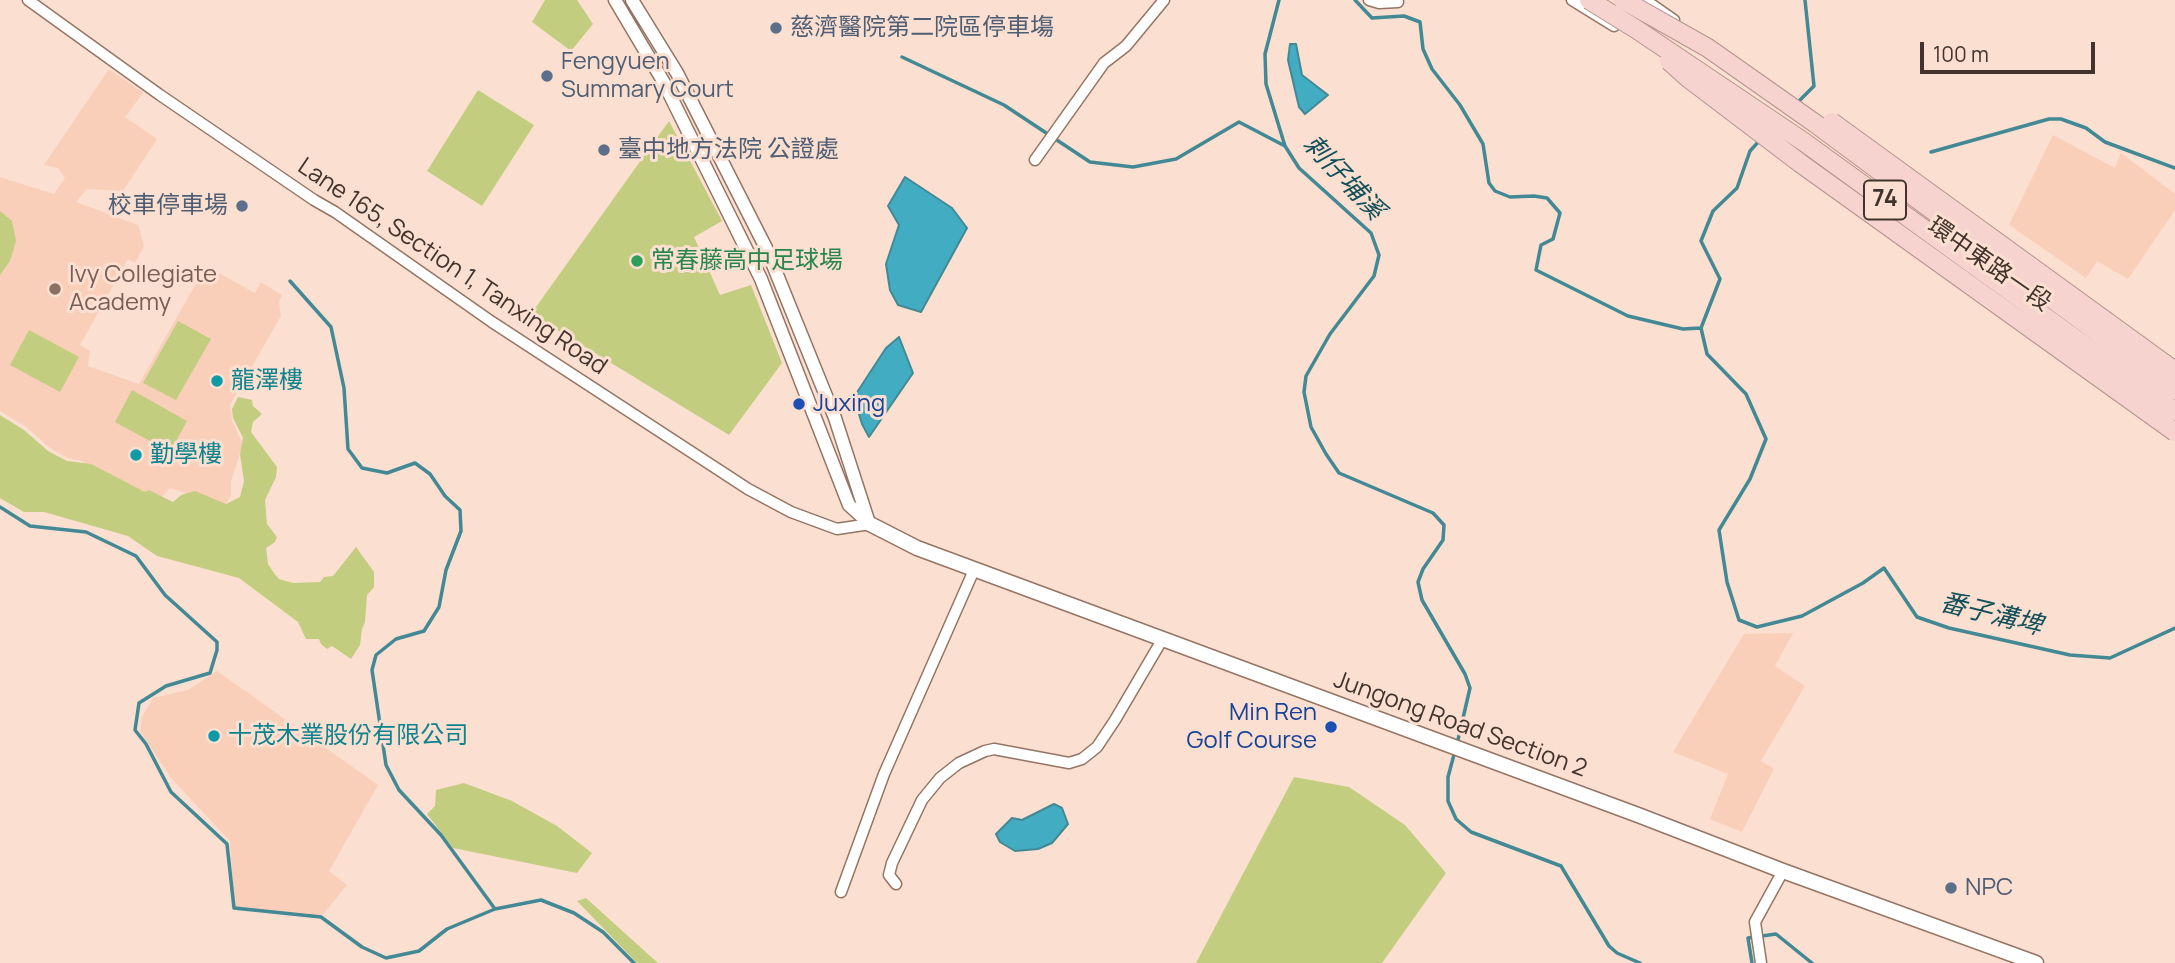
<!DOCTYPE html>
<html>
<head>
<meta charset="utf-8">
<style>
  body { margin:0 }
  #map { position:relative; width:2175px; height:963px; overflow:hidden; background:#fbdfd0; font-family:Manrope,sans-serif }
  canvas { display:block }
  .scale { position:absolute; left:1920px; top:42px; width:175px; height:32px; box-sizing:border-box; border:4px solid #42342d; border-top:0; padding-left:9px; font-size:21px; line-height:24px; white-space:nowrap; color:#42342d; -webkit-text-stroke:5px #fbdfd0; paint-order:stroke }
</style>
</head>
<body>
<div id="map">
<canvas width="2175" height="963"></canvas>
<div class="scale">100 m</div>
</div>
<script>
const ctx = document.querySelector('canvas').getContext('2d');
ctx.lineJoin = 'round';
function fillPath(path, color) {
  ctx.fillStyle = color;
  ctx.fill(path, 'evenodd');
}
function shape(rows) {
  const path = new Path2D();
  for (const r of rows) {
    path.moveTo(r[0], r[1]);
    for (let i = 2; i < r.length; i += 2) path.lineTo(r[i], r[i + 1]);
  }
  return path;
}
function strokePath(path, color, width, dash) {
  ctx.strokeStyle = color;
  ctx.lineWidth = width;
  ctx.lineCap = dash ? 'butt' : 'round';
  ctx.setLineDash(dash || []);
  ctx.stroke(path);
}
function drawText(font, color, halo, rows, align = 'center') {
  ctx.font = font + ' Manrope,"Noto Sans TC",sans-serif';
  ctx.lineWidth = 6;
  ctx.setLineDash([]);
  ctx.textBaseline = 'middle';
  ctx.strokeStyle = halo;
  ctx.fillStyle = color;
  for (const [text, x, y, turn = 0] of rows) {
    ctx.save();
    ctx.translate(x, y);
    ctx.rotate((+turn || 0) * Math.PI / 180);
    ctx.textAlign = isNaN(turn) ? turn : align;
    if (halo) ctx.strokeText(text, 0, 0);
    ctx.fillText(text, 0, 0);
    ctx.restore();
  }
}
fillPath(shape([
  [109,69,143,93,125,117,157,139,123,191,87,189,76,202,138,225,144,246,135,263,128,259,80,345,90,351,88,366,139,384,206,266,255,293,261,282,282,295,279,302,281,316,230,405,232,421,243,444,231,481,231,495,225,506,170,488,157,502,90,468,82,461,68,458,50,448,26,427,0,411,0,177,54,194,65,178,58,168,44,165],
  [2053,135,2115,168,2121,153,2175,194,2175,210,2128,279,2097,261,2086,278,2009,225],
  [1793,633,1775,666,1805,686,1761,761,1774,769,1742,832,1710,819,1728,774,1673,752,1744,634],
  [217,671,378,785,329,871,347,885,321,917,234,908,230,841,171,778,140,731,142,717,153,698,188,690]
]), '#facfb9');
fillPath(shape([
  [545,0,577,0,593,24,571,51,532,22],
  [478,90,534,125,482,206,427,171],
  [669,121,722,221,694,237,720,295,751,285,782,363,729,435,531,314],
  [0,211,12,221,16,241,10,261,0,275],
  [178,321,211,339,176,400,143,383],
  [29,330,79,357,60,392,10,365],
  [132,390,187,421,170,452,115,422],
  [238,397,252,400,253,406,262,414,253,422,251,432,277,467,276,477,265,500,267,524,277,537,275,542,266,548,268,564,274,573,279,579,293,583,320,582,324,577,333,576,356,547,374,572,374,587,367,595,365,622,362,629,360,645,351,659,332,646,327,649,321,644,319,639,306,639,298,622,239,578,157,556,128,536,44,512,24,512,0,498,0,415,24,430,48,451,67,461,91,464,145,492,149,490,173,502,181,495,195,491,226,504,240,497,244,481,240,454,243,438,233,418,232,409],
  [1294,777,1349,787,1405,825,1446,873,1382,963,1196,963],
  [464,783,512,801,557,826,592,853,577,873,453,848,427,814,435,806,436,790],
  [586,898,649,955,658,963,637,963,577,901]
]), '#c3cd80');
const water = shape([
  [1290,44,1296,44,1302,75,1328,95,1305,114,1299,107,1288,60,1290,44],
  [905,177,952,208,967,228,921,312,898,305,890,290,886,264,899,225,888,206,905,177],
  [899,337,913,373,869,437,862,424,854,397,886,348,899,337],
  [1054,804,1062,808,1068,824,1052,843,1038,849,1015,851,1000,842,996,834,1012,818,1022,820,1054,804]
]);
fillPath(water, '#42adc2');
strokePath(water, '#428995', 2);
strokePath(shape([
  [1279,0,1265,54,1266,84,1285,146,1299,168,1371,233,1379,255,1374,276,1330,334,1306,376,1304,392,1311,427,1326,454,1339,473,1433,513,1444,525,1443,540,1423,569,1418,582,1422,600,1465,674,1470,688,1457,744],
  [1355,0,1372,18,1404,16,1420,22,1423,49,1432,69,1460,105,1483,144,1489,183,1495,191,1510,197,1534,196,1547,198,1560,213,1553,239,1541,245,1536,270,1628,316,1683,329,1700,328],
  [902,57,1004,105,1090,162,1133,167,1176,159,1239,122,1285,146],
  [1798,102,1814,86,1805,0],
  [1760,140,1750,151,1737,188,1713,211,1701,241,1720,279,1701,328,1707,354,1746,394,1766,439,1750,479,1719,530,1727,582,1739,620,1757,627,1802,616,1863,583,1884,568,1917,617,1949,628,2070,655,2110,658,2175,628],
  [1931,152,2049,119,2061,119,2086,128,2105,142,2175,168],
  [290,281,331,327,344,388,348,449,362,468,387,473,415,463,430,474,445,496,460,510,461,531,446,570,439,607,424,631,396,639,376,655,372,670,386,765,399,790,441,835,495,909],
  [0,507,30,526,86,532,136,556,165,595,217,642,217,650,210,673,166,686,139,703,135,730,146,744,171,792,227,844,234,908,321,917,362,947,386,958,419,951,447,929,495,909,541,900,574,913,603,932,634,963],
  [1455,751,1448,777,1448,801,1456,819,1471,832,1561,866,1609,946,1617,953,1640,963],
  [1752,963,1748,938,1776,934,1812,963]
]), '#428995', 3.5);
const minor = shape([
  [28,0,160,95,314,200,335,212,492,322,748,489,791,512,837,529,870,524],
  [1369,0,1379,3,1398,2],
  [1572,0,1614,26],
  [1645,0,1674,20],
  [1035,160,1104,63,1126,46,1164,0],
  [896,884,889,875,892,863,922,800,940,778,959,763,985,751,994,749,1069,763,1082,759,1097,747,1115,720,1162,640],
  [841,892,884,774,974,570],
  [1761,963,1755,922,1783,871]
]);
const tertiary = shape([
  [615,0,663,81,761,279,849,505,870,524],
  [632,0,677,73,767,250,835,418,868,520]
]);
const secondary = shape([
  [870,524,917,548,1638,815,1783,871,2036,963]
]);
strokePath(minor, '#947463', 13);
strokePath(tertiary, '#947463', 15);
strokePath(secondary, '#947463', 17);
strokePath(minor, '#fff', 10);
strokePath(tertiary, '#fff', 12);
strokePath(secondary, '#fff', 14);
const trunkBridge = shape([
  [1589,0,1636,29,1804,142,2175,411],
  [1623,0,1708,48,1816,124,2175,390],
  [1669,61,1688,78,1800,163,2175,432],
  [1832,122,2175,371]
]);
strokePath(trunkBridge, '#b5948e', 20, []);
strokePath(trunkBridge, '#f6d3cf', 18);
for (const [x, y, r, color] of [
  [776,28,7,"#5c6f8a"],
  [547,76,7,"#5c6f8a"],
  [604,150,7,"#5c6f8a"],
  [242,206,7,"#5c6f8a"],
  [637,261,7,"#2e9e5b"],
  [55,289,7,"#8d6e63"],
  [217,381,7,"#0f9aa8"],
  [799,404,7,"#1a4fb4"],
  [136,455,7,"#0f9aa8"],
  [1331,727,7,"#1a4fb4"],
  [214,736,7,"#0f9aa8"],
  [1951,888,7,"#5c6f8a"]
]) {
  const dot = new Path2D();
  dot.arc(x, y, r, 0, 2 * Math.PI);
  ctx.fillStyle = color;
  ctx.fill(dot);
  strokePath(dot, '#fbdfd0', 2.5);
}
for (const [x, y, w] of [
  [1885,200,42]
]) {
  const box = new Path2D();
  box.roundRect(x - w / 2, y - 19.5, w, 39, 5);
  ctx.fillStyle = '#fbdfd0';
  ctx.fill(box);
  strokePath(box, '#42342d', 2);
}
drawText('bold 23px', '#42342d', null, [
  ["74",1885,200]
]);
drawText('24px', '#4e5e75', '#fbdfd0', [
  ["慈濟醫院第二院區停車塲",790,28],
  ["Fengyuen",561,62],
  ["Summary Court",561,90],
  ["臺中地方法院 公證處",618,150],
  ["校車停車場",228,206,"right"],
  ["NPC",1965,888]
], 'left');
drawText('24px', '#27864d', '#fbdfd0', [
  ["常春藤高中足球場",651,261]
], 'left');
drawText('24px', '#42342d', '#fbdfd0', [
  ["環中東路一段",1989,265,35],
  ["Lane 165, Section 1, Tanxing Road",452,267,34],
  ["Jungong Road Section 2",1460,725,20]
]);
drawText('24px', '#785e54', '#fbdfd0', [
  ["Ivy Collegiate",69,275],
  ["Academy",69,303]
], 'left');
drawText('24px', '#0d838f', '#fbdfd0', [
  ["龍澤樓",231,381],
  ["勤學樓",150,455],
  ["十茂木業股份有限公司",228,736]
], 'left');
drawText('24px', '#164399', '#fbdfd0', [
  ["Juxing",813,404],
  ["Min Ren",1317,713,"right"],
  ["Golf Course",1317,741,"right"]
], 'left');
drawText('italic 26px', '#114f5a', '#fbdfd0', [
  ["刺仔埔溪",1343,178,47],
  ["番子溝埤",1991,615,14]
]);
</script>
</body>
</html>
